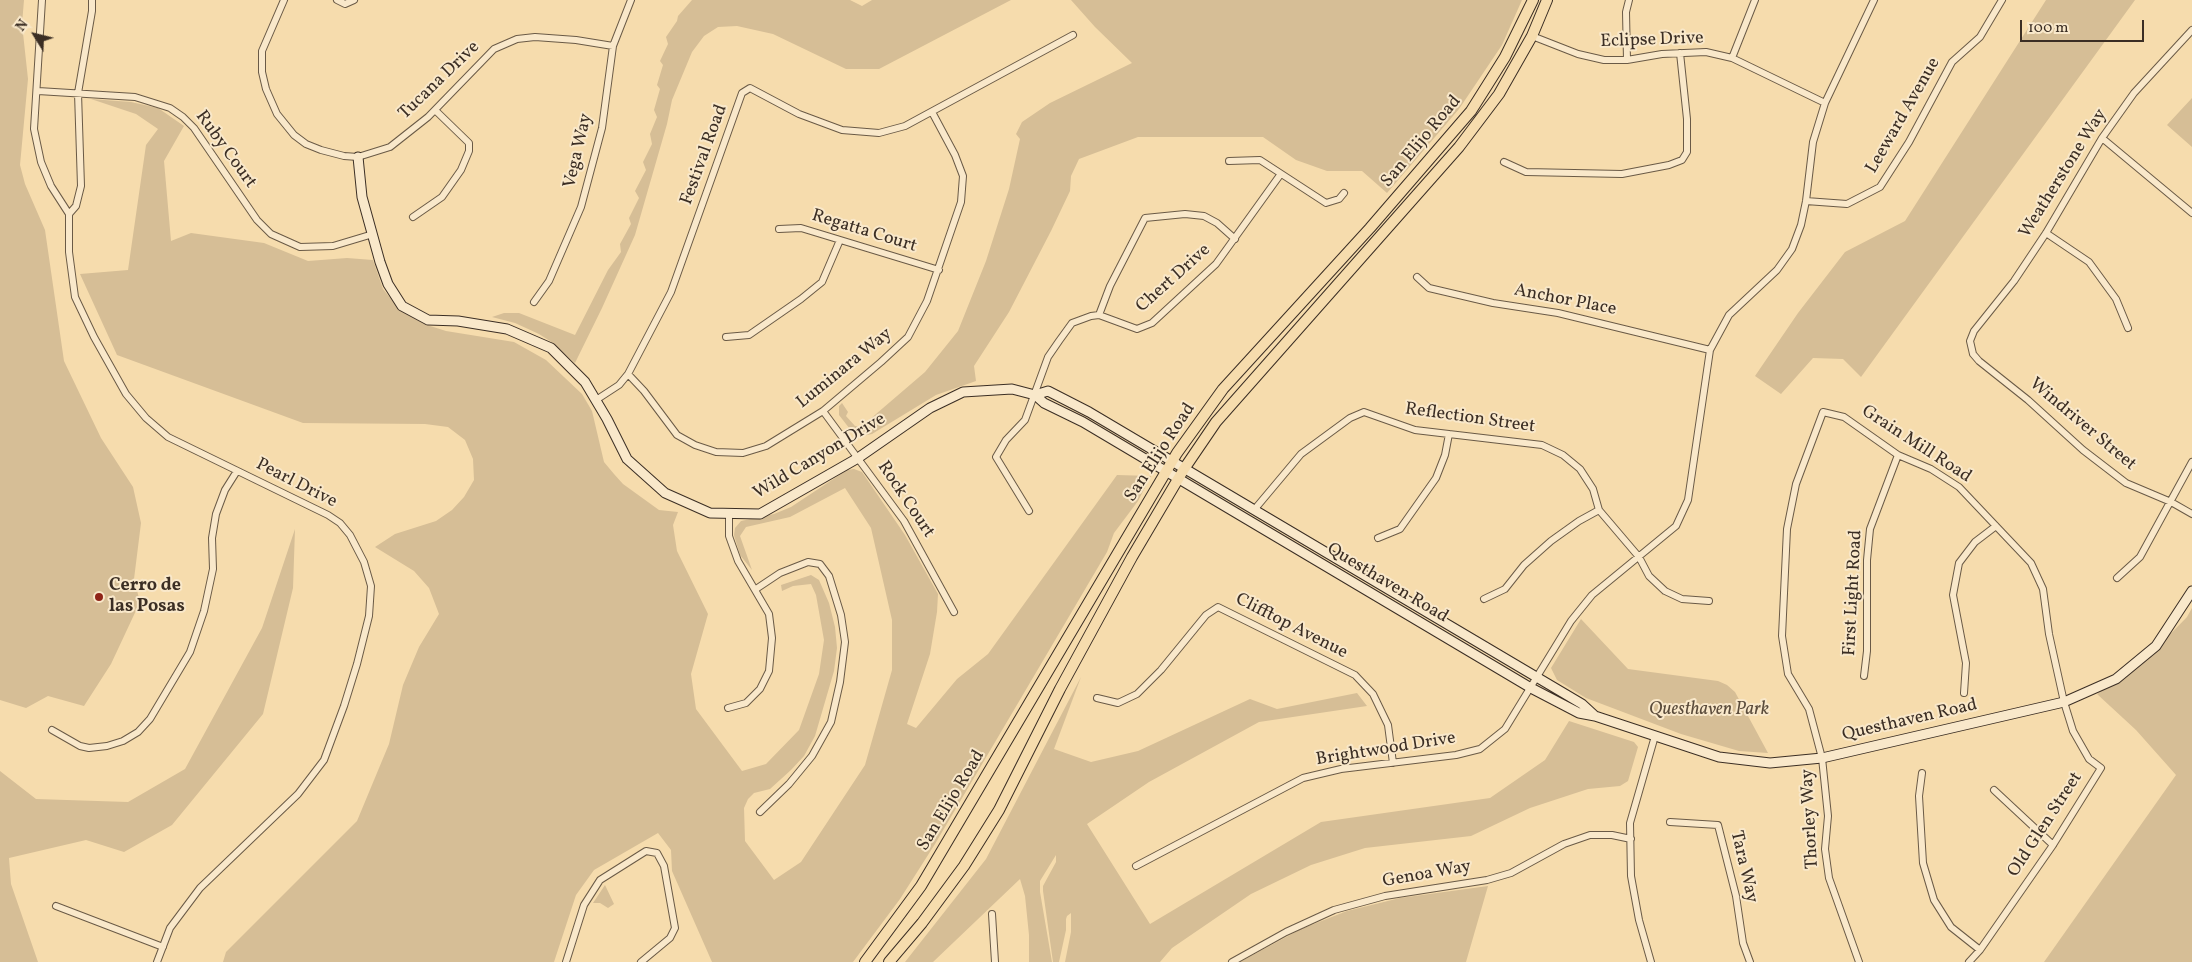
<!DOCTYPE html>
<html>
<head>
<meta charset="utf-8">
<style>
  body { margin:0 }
  #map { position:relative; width:2192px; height:962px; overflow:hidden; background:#f6dcad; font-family:Vollkorn,serif }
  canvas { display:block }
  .north { position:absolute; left:10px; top:10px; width:50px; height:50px; -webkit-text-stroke:4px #f9e8ca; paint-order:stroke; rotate:306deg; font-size:14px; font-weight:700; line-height:20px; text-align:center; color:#3b2e24 }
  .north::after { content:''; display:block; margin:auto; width:18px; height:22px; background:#3b2e24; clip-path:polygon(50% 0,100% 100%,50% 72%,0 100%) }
  .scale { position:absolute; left:2020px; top:20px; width:124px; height:22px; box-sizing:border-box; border:2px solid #3b2e24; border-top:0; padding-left:6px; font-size:15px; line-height:18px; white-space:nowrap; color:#3b2e24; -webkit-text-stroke:4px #f9e8ca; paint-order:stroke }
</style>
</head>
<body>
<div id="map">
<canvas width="2192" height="962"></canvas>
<div class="north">N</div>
<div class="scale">100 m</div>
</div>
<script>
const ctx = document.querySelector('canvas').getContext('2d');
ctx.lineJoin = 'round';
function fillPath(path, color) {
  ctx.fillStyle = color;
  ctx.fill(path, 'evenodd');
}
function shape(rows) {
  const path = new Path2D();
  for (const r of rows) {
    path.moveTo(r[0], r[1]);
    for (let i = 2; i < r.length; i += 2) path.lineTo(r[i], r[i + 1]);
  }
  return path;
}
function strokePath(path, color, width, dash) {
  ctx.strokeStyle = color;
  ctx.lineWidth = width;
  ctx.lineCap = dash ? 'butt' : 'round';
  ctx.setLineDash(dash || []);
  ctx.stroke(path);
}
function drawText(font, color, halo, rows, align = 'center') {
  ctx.font = font + ' Vollkorn,serif';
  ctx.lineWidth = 4;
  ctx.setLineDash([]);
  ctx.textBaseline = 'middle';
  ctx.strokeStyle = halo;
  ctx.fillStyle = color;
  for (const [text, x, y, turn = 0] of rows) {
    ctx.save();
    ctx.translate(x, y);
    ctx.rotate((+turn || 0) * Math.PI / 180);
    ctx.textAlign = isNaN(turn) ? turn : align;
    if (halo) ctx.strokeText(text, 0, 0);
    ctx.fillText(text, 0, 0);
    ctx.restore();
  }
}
fillPath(shape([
  [0,0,24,0,22,24,28,79,20,165,25,184,45,230,64,361,101,438,133,487,141,523,134,579,140,602,111,664,84,706,48,696,26,708,0,700],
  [692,0,850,0,862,6,872,0,1011,0,879,69,846,69,773,34,737,26,718,27,704,36,692,52,672,100,667,124,635,235,602,308,575,363,550,341,539,334,515,323,492,317,504,313,519,313,575,335,608,270,621,252,620,244,631,224,629,218,639,198,635,191,646,170,643,162,652,144,650,134,657,117,654,110,660,89,657,85,663,65,660,61,668,44,666,37,677,21,678,16],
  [1071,0,1522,0,1502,45,1459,109,1387,193,1362,171,1327,171,1296,160,1263,137,1138,137,1079,159,1071,176,1070,191,1051,231,1009,312,974,366,976,381,936,395,872,434,858,437,853,433,839,415,839,406,842,403,848,412,846,416,855,426,862,426,925,372,958,331,986,261,1009,189,1020,139,1016,134,1022,122,1050,103,1132,63,1095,27],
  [2046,0,2135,0,1861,377,1843,359,1813,358,1781,394,1755,376,1798,313,1845,252,1905,221],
  [2192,98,2192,147,2167,125],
  [91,99,131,102,158,108,184,126,164,161,171,241,191,233,264,243,308,261,347,258,373,260,383,289,401,311,424,324,446,331,514,342,546,360,582,394,592,411,604,462,614,474,623,484,659,510,678,512,673,525,677,551,708,614,691,674,696,709,742,771,766,764,799,730,819,674,824,640,816,595,811,584,793,586,782,591,781,585,811,575,819,580,829,603,835,627,837,648,834,671,815,736,804,756,791,770,770,789,754,793,748,799,744,808,745,841,774,880,801,862,865,765,892,670,892,620,871,528,845,488,790,517,746,527,740,536,752,570,740,555,734,535,735,528,741,521,774,514,791,507,847,470,854,469,862,472,905,535,938,594,937,612,930,654,907,724,916,728,957,679,988,654,1117,475,1151,476,1138,501,1114,533,1107,552,935,844,900,899,853,962,712,962,672,871,671,850,658,833,594,870,576,895,554,962,223,962,226,952,357,821,389,744,403,685,419,647,439,614,429,588,414,571,375,547,395,534,436,521,452,510,464,497,474,480,473,459,465,440,448,427,425,424,303,423,117,355,80,274,128,270,146,145,158,129,136,114],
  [295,529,293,588,263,714,172,825,124,852,86,840,9,858,11,884,38,962,0,962,0,771,36,799,128,802,185,769,262,628],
  [2192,608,2192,962,2044,962,2176,775,2136,730,2097,694,2141,664,2187,617],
  [1581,619,1628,669,1718,681,1727,685,1735,692,1768,753,1739,751,1681,734,1586,698,1557,680,1551,668],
  [1081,677,1054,749,1091,762,1138,751,1250,699,1277,709,1357,693,1367,706,1259,722,1149,782,1087,824,1150,924,1321,822,1490,798,1545,760,1569,721,1634,742,1638,747,1628,781,1620,786,1588,789,1530,808,1471,836,1365,848,1311,865,1251,894,1172,948,1160,962,1065,962,1071,932,1071,913,1067,916,1066,919,1066,930,1059,962,1053,962,1043,891,1043,886,1056,862,1056,855,1040,881,1040,892,1052,962,1029,962,1029,935,1025,896,1020,879,933,962,905,962,986,859],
  [605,885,614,904,608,908,600,903,593,903],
  [1488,886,1466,962,1240,962,1301,929,1347,911,1400,898]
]), '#d6be96');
const street = shape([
  [42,0,34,129,41,162,51,186,69,214],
  [92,0,92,11,78,93,81,186,76,206,69,214,69,252,75,297,94,337,126,394,146,418,168,437,328,515,340,523,350,535,364,562,371,586,369,616,357,664,344,706,324,760,298,794,200,888,170,928,157,962],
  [284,0,262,51,262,72,266,89,277,114,294,135,306,144,321,150,344,156,358,157,390,147,428,117,494,49,517,39,535,37,576,40,613,46],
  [337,0,345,4,354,0],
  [2192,30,2134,93,2102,138,2046,233,2014,281,1974,331,1970,341,1973,354,1979,361,2028,400,2083,450,2126,483,2171,502,2192,514],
  [1532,36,1578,54,1604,60,1627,60,1662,54,1706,52,1732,58,1825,103],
  [1732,58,1755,0],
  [1627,60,1626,12,1629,0],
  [38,91,135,97,170,108,183,117,194,128,257,220,271,234,300,247,333,246,373,234],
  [2102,138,2192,213],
  [1229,161,1260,160,1326,203,1339,199,1344,193],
  [1504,162,1526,172,1622,174,1669,165,1682,160,1687,152,1687,119,1680,53],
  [1806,201,1847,204,1880,187,1909,142,1952,62,1980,37,2002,0],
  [413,217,442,197,461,170,469,151,469,143,435,110],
  [779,229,801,228,939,270],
  [2046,233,2089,262,2116,299,2128,328],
  [1417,277,1429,288,1493,303,1558,313,1710,350],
  [534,302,549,281,581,207,602,128,613,46,631,0],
  [1099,315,1110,286,1145,218,1185,214,1204,216,1217,223,1235,239],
  [726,337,749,335,801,299,822,282,840,240],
  [628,374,644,391,677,435,695,445,716,452,743,453,766,446,823,411,881,362,908,337,927,301,961,202,963,176,955,155,932,112],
  [596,400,619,385,628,374,671,292,742,93,750,88,799,114,842,130,879,133,905,126,1073,35],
  [823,411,904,521,954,612],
  [1254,510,1301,454,1350,418,1364,412,1415,430,1542,445,1563,455,1580,469,1593,489,1599,510,1639,557,1649,576,1665,591,1682,599,1709,601],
  [1029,511,996,457,1006,440,1025,420,1048,357,1059,341,1072,323,1091,316,1099,315,1137,329,1152,323,1216,264,1280,175],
  [1378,538,1400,529,1436,478,1445,455,1449,434],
  [2117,578,2140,557,2192,462],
  [756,589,780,573,808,562,820,564,829,576,841,615,845,642,840,682,831,722,812,756,789,784,760,812],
  [1484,599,1505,589,1524,565,1551,541,1579,521,1599,510],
  [1864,676,1867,651,1867,560,1870,529,1898,455],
  [1964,693,1966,663,1953,595,1959,563,1975,542,1996,526],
  [1097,698,1118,703,1137,694,1161,670,1206,615,1218,607,1355,675,1373,694,1388,725,1393,763],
  [728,708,746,703,760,689,769,671,772,638,769,614,738,561,729,536,729,513],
  [52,730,80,746,89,748,107,746,123,741,138,732,150,719,190,652,204,611,213,569,212,538,216,514,225,490,237,471],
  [1922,773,1919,796,1923,863,1934,900,1951,927,1980,950],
  [1994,790,2053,845],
  [1670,822,1718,825,1736,896,1743,943,1750,962],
  [1136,866,1303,778,1341,769,1456,755,1480,749,1505,729,1571,621,1592,595,1676,526,1688,500,1710,350,1729,315,1777,270,1792,249,1801,225,1806,201,1813,142,1825,103,1874,0],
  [56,906,163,947],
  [992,914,995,962],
  [566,962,584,905,600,880,646,851,657,853,664,866,675,928,670,938,641,962],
  [1232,962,1286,932,1334,910,1385,896,1487,880,1511,873,1564,844,1590,835,1612,835,1631,839],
  [1651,962,1639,920,1631,876,1630,823,1655,736],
  [1859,962,1829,878,1825,849,1828,816,1822,758,1809,709,1788,674,1782,636,1787,529,1796,484,1823,412,1844,417,1898,455,1931,469,1959,487,2031,563,2043,589,2049,634,2064,702,2073,731,2089,759,2101,768,2053,845,1980,950,1969,962]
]);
const secondary = shape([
  [358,157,362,197,380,262,388,284,402,306,428,320,458,321,507,329,551,348,585,382,607,419,627,459,665,493,710,513,760,514,858,458,930,408,963,392,1012,389,1035,395,1048,391,1089,412,1582,704,1595,716],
  [1035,395,1044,403,1083,422,1531,688,1579,713,1595,716,1719,757,1770,763,1822,758,2064,702,2116,679,2156,646,2192,591]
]);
const primary = shape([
  [865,962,921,886,1177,453,1223,389,1370,228,1471,111,1505,57,1533,0],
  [889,962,922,923,964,866,999,810,1060,689,1132,557,1184,469,1216,422,1459,147,1499,94,1532,36,1547,0]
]);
strokePath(street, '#6a5a46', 8);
strokePath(secondary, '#3b2e24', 11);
strokePath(primary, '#3b2e24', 12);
strokePath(street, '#f9e8ca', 6);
strokePath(secondary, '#f9e8ca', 9);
strokePath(primary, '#f6dcad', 10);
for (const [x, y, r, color] of [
  [99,597,5,"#8f2418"]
]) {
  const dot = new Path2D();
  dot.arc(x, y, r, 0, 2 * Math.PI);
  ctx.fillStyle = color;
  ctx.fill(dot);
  strokePath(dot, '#f9e8ca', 2);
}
drawText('18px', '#3b2e24', '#f9e8ca', [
  ["Eclipse Drive",1652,41,-2],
  ["Tucana Drive",440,81,-44],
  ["Leeward Avenue",1904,116,-60],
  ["San Elijo Road",1422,142,-50],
  ["Ruby Court",225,150,54],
  ["Vega Way",579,151,-77],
  ["Festival Road",705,155,-70],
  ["Weatherstone Way",2064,174,-58],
  ["Regatta Court",864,232,17],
  ["Chert Drive",1174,279,-42],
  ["Anchor Place",1565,301,11],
  ["Luminara Way",845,369,-39],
  ["Reflection Street",1470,419,8],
  ["Windriver Street",2082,425,40],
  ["Grain Mill Road",1916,445,33],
  ["San Elijo Road",1161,453,-57],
  ["Wild Canyon Drive",820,457,-31],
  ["Pearl Drive",296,484,27],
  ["Rock Court",905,500,56],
  ["Questhaven Road",1387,584,31],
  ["First Light Road",1854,593,-87],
  ["Clifftop Avenue",1291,627,27],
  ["Questhaven Road",1910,721,-13],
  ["Brightwood Drive",1386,750,-9],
  ["San Elijo Road",952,801,-59],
  ["Thorley Way",1811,819,-93],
  ["Old Glen Street",2046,825,-57],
  ["Tara Way",1743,867,77],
  ["Genoa Way",1427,875,-10]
]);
drawText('bold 18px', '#3b2e24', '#f9e8ca', [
  ["Cerro de",109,587],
  ["las Posas",109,608]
], 'left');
drawText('italic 18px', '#5a4b3b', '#f9e8ca', [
  ["Questhaven Park",1709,711]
]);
</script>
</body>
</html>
